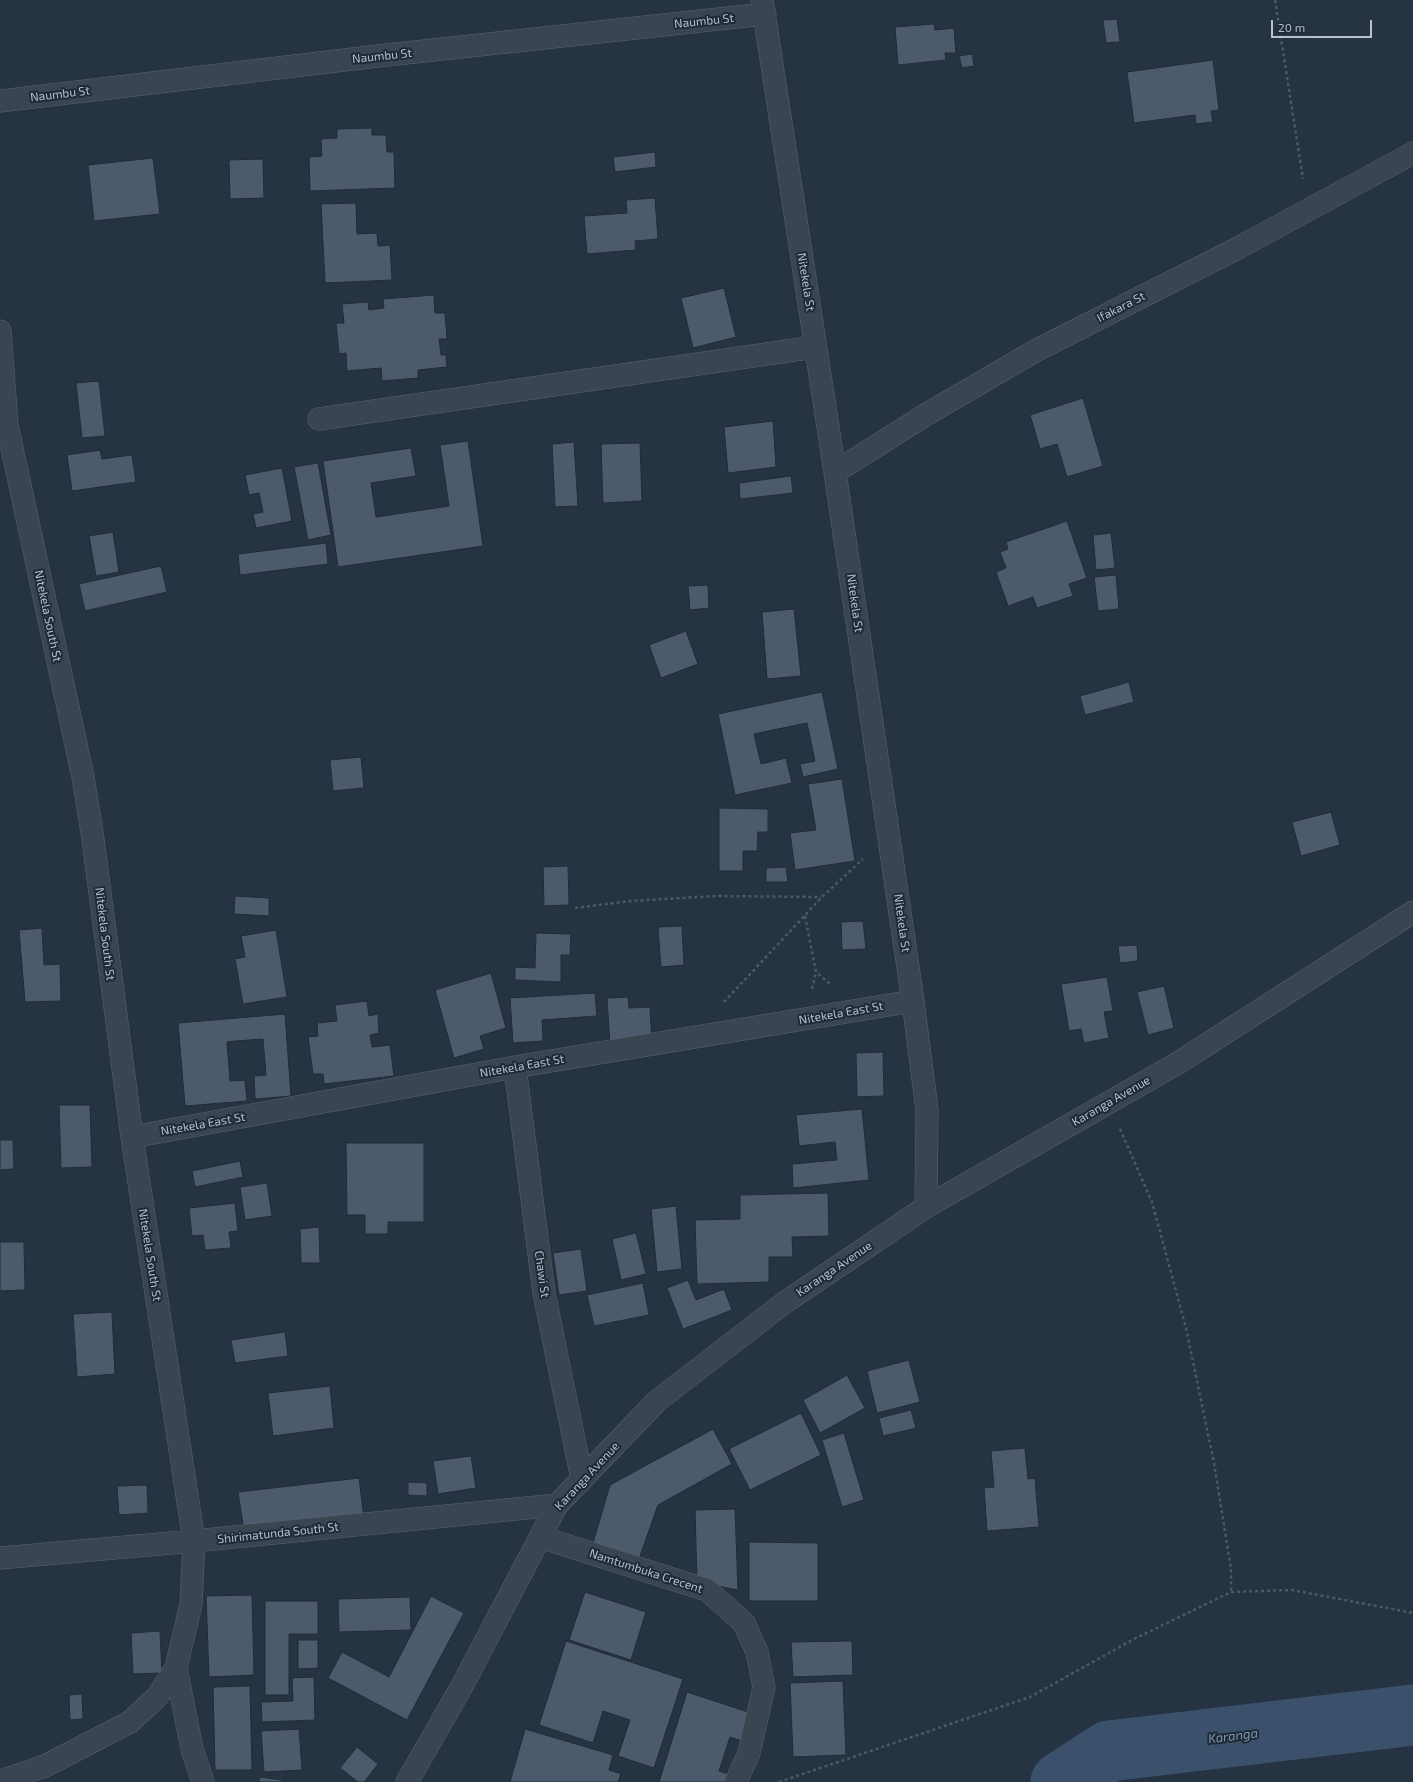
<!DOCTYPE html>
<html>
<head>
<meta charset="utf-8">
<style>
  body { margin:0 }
  #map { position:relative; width:1413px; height:1782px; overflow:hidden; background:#263342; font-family:"Exo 2",sans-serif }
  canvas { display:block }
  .scale { position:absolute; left:1271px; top:20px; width:101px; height:18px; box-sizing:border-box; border:2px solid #b7c0cc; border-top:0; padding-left:5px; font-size:12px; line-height:14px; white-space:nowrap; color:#b7c0cc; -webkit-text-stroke:3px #1f2a37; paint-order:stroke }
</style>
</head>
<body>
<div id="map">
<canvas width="1413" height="1782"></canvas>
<div class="scale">20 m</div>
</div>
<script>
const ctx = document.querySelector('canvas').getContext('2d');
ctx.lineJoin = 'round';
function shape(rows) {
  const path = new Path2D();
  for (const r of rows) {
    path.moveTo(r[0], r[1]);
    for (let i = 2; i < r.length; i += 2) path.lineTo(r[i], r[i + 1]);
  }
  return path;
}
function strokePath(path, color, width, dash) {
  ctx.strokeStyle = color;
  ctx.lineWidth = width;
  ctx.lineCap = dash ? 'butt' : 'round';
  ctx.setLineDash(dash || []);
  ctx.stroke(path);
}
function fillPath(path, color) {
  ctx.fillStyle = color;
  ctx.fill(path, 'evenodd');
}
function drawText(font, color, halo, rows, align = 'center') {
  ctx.font = font + ' "Exo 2",sans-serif';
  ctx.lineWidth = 4;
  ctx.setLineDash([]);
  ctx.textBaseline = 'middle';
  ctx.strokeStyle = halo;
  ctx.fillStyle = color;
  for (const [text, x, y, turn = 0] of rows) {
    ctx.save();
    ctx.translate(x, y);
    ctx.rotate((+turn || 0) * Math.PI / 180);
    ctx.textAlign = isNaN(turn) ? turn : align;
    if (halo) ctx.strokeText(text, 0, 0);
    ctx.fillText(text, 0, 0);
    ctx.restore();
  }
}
strokePath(shape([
  [1061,1782,1109,1751,1413,1715]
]), '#3b516b', 61);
const building = shape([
  [1117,19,1120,42,1106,43,1103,20,1117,19],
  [934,24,935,30,954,28,956,53,945,53,946,60,898,65,895,27,934,24],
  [972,54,974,66,962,68,959,56,972,54],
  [1213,60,1219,110,1211,111,1213,122,1196,124,1195,115,1134,123,1127,72,1213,60],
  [372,128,372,135,386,135,387,152,394,152,395,188,310,191,309,157,322,156,321,139,337,138,337,129,372,128],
  [655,152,656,167,615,172,613,157,655,152],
  [153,158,160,214,94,221,88,165,153,158],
  [263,159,264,198,230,199,229,160,263,159],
  [655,198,658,239,635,241,636,250,587,254,584,216,627,213,626,200,655,198],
  [356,203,357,234,377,233,378,246,390,245,392,280,325,283,321,204,356,203],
  [724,288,736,337,693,348,681,298,724,288],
  [434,295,435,313,445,313,447,339,439,339,441,355,446,355,447,367,418,370,418,378,382,381,381,368,347,371,346,353,339,354,336,323,344,323,342,304,368,302,369,310,384,308,383,299,434,295],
  [99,381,105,436,82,438,76,383,99,381],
  [1083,398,1103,466,1067,477,1057,444,1040,449,1030,415,1083,398],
  [773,421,776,467,728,473,724,427,773,421],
  [468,441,483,546,338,567,323,461,411,448,416,476,371,483,376,517,449,506,440,445,468,441],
  [574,442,578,506,555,507,552,444,574,442],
  [640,443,642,501,603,503,601,444,640,443],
  [100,450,102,459,132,455,136,482,72,491,67,455,100,450],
  [318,463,331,535,308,540,294,467,318,463],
  [282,468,292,521,256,528,253,514,263,512,259,493,249,495,245,475,282,468],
  [791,476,793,493,740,499,739,483,791,476],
  [1067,521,1087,578,1069,584,1073,596,1037,608,1033,597,1008,606,996,572,1006,568,1000,552,1008,549,1006,542,1067,521],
  [113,532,119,572,96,576,89,536,113,532],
  [1111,533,1115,568,1096,570,1093,535,1111,533],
  [326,543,328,564,240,575,238,554,326,543],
  [161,566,167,592,85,611,79,584,161,566],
  [1116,575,1119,609,1098,611,1094,577,1116,575],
  [708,585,709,608,690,610,688,586,708,585],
  [794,609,801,676,767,679,762,612,794,609],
  [686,631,698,664,661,678,649,645,686,631],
  [1129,682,1134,702,1085,715,1080,696,1129,682],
  [822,692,838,769,803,777,800,764,815,761,807,723,754,734,761,764,786,758,792,783,735,795,718,714,822,692],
  [361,757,364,788,333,791,330,760,361,757],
  [842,779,855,861,795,870,790,833,816,830,808,784,842,779],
  [719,808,768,809,768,832,758,832,757,851,743,851,743,871,719,871,719,808],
  [1331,812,1340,845,1301,856,1292,822,1331,812],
  [568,866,569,905,544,906,543,867,568,866],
  [786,867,788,882,766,882,766,868,786,867],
  [235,896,269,898,269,916,234,914,235,896],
  [863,921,866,949,842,950,841,922,863,921],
  [682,926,684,965,661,967,658,927,682,926],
  [42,928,44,965,60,964,61,1001,25,1002,19,930,42,928],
  [276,930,287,997,243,1004,235,959,245,957,241,936,276,930],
  [536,933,571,934,570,955,561,955,561,982,515,980,515,967,535,968,536,933],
  [1137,945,1138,961,1120,963,1118,946,1137,945],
  [491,973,506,1028,480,1036,484,1049,454,1058,435,990,491,973],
  [1107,977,1113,1011,1104,1012,1109,1038,1084,1043,1081,1029,1069,1031,1061,984,1107,977],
  [1164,986,1174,1028,1148,1035,1137,992,1164,986],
  [595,993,597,1016,542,1020,543,1041,513,1043,510,998,595,993],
  [628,997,629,1008,650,1007,652,1044,610,1047,607,998,628,997],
  [367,1001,369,1016,378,1014,379,1033,370,1035,372,1047,390,1045,394,1076,324,1084,323,1074,313,1074,308,1037,318,1036,317,1023,337,1021,335,1005,367,1001],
  [285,1014,291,1096,255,1099,254,1076,266,1075,263,1039,236,1041,227,1042,230,1081,245,1080,247,1101,185,1106,178,1023,285,1014],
  [883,1052,884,1096,857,1097,856,1053,883,1052],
  [59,1105,90,1105,92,1167,61,1168,59,1105],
  [862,1109,869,1180,793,1188,792,1164,837,1160,835,1142,799,1146,796,1115,862,1109],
  [0,1140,13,1140,14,1169,0,1170,0,1140],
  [346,1143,424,1143,424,1222,388,1222,388,1234,365,1234,365,1215,347,1215,346,1143],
  [240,1161,243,1177,195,1187,192,1171,240,1161],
  [267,1183,272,1216,245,1220,240,1187,267,1183],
  [828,1193,829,1236,792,1237,793,1257,769,1257,769,1282,697,1284,695,1220,740,1219,740,1195,828,1193],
  [235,1203,238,1231,229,1232,231,1248,205,1250,203,1235,192,1236,189,1208,235,1203],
  [676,1206,682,1269,657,1272,651,1209,676,1206],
  [319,1227,320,1263,301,1263,300,1229,319,1227],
  [636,1233,646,1274,621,1280,612,1239,636,1233],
  [0,1242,24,1242,25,1290,0,1291,0,1242],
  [581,1249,587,1291,559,1295,553,1253,581,1249],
  [688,1280,696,1300,724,1289,732,1310,683,1329,667,1288,688,1280],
  [643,1283,649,1315,594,1326,587,1295,643,1283],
  [112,1312,115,1374,77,1377,73,1314,112,1312],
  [285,1332,288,1356,235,1363,231,1340,285,1332],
  [909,1360,920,1402,877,1413,867,1371,909,1360],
  [847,1375,865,1408,820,1433,803,1400,847,1375],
  [330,1386,334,1428,273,1436,268,1393,330,1386],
  [911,1410,916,1428,883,1436,879,1418,911,1410],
  [801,1413,821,1455,750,1490,729,1449,801,1413],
  [713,1429,732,1464,658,1505,639,1559,593,1543,610,1485,713,1429],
  [844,1433,864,1500,842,1507,822,1440,844,1433],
  [1025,1448,1028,1479,1035,1478,1039,1527,987,1531,984,1488,994,1487,991,1451,1025,1448],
  [471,1456,476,1488,438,1494,433,1461,471,1456],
  [359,1478,364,1518,244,1531,238,1492,359,1478],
  [408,1482,427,1483,427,1496,408,1495,408,1482],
  [147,1485,148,1513,119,1515,117,1486,147,1485],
  [735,1509,738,1590,697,1582,695,1510,735,1509],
  [749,1542,818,1543,818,1601,749,1601,749,1542],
  [585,1592,646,1612,631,1660,569,1640,585,1592],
  [252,1595,254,1675,209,1677,206,1596,252,1595],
  [431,1596,464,1613,407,1720,328,1678,342,1652,389,1677,431,1596],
  [410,1597,411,1630,339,1632,338,1599,410,1597],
  [265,1601,318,1601,318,1634,289,1634,289,1695,265,1695,265,1601],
  [160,1631,162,1673,133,1674,131,1633,160,1631],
  [298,1640,318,1640,318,1668,298,1669,298,1640],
  [566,1641,683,1679,654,1768,618,1756,630,1720,603,1711,593,1743,539,1725,566,1641],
  [852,1641,853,1675,793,1677,791,1642,852,1641],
  [314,1677,315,1720,262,1722,261,1702,293,1701,292,1678,314,1677],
  [843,1681,846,1755,793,1757,790,1683,843,1681],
  [250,1686,252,1770,215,1770,213,1687,250,1686],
  [687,1692,751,1713,742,1741,730,1737,719,1771,732,1775,730,1782,659,1782,687,1692],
  [82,1694,83,1719,70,1720,69,1695,82,1694],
  [299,1729,302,1770,264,1772,261,1731,299,1729],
  [525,1729,613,1755,609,1770,621,1774,618,1782,510,1782,525,1729],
  [357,1747,378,1764,364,1782,358,1782,340,1768,357,1747],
  [260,1777,282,1780,282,1782,259,1782,260,1777]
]);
fillPath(building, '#4c5a6b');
strokePath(building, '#212c39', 1);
const minor = shape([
  [762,0,835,472,913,1001,927,1110,926,1207],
  [0,101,378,56,765,14],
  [0,331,7,425,83,777,92,832,132,1137,194,1541,191,1604,176,1668,157,1697,130,1722,45,1766,0,1781],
  [319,419,815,347],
  [835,472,927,414,1035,351,1238,248,1413,153],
  [515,1067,544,1293,582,1479],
  [132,1137,515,1067,913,1001],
  [540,1537,707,1590,744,1623,757,1652,764,1687,749,1753,736,1782],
  [0,1558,194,1541,557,1505],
  [176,1668,192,1749,203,1782],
  [407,1782,462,1686,557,1505,657,1401,784,1303,926,1207,1178,1063,1413,912]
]);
strokePath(minor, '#58636f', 23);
strokePath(shape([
  [1275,0,1303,179],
  [575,908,630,901,716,896,821,897],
  [805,916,816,972,831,985],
  [812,989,816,972],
  [724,1002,822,897,863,859],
  [1120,1129,1152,1202,1186,1328,1214,1463,1231,1569,1231,1592],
  [779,1782,1030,1697,1134,1639,1231,1592,1292,1590,1413,1613]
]), '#465e60', 2.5, [3, 3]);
strokePath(minor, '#3a4552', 22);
drawText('12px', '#b7c0cc', '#1f2a37', [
  ["Naumbu St",704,21,-6],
  ["Naumbu St",382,56,-6],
  ["Naumbu St",60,94,-7],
  ["Nitekela St",806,282,81],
  ["Ifakara St",1121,307,-27],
  ["Nitekela St",855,603,82],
  ["Nitekela South St",48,616,78],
  ["Nitekela St",902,923,82],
  ["Nitekela South St",105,934,83],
  ["Nitekela East St",841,1013,-10],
  ["Nitekela East St",522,1066,-10],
  ["Karanga Avenue",1111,1101,-30],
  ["Nitekela East St",203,1124,-10],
  ["Nitekela South St",150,1255,81],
  ["Karanga Avenue",834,1269,-34],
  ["Chawi St",542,1274,82],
  ["Karanga Avenue",587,1476,-47],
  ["Shirimatunda South St",278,1533,-6],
  ["Namtumbuka Crecent",646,1571,18]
]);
drawText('italic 13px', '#7e97b3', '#1f2a37', [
  ["Karanga",1233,1736,-7]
]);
</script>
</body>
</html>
